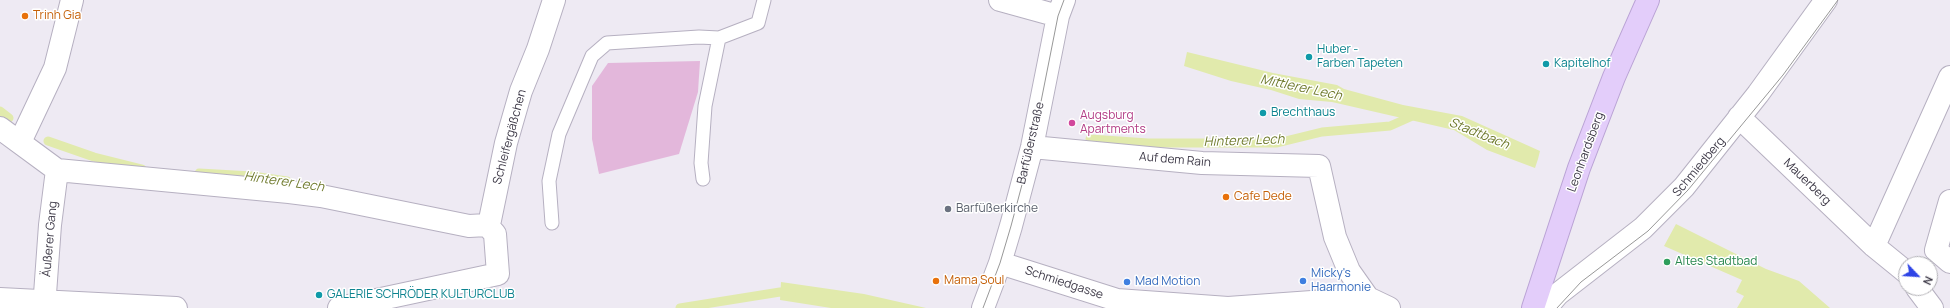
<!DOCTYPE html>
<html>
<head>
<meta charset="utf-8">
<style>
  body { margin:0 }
  #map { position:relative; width:1950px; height:308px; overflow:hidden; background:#eeeaf3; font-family:Manrope,sans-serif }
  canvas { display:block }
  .north { position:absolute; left:1898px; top:256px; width:40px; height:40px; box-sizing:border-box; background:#fff; border:1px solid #b1b0b5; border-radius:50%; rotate:115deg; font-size:11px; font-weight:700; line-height:16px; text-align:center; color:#3d3947 }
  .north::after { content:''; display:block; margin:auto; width:14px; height:18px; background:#2e44e6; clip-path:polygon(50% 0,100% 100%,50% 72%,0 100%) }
</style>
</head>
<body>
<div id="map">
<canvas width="1950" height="308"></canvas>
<div class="north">N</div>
</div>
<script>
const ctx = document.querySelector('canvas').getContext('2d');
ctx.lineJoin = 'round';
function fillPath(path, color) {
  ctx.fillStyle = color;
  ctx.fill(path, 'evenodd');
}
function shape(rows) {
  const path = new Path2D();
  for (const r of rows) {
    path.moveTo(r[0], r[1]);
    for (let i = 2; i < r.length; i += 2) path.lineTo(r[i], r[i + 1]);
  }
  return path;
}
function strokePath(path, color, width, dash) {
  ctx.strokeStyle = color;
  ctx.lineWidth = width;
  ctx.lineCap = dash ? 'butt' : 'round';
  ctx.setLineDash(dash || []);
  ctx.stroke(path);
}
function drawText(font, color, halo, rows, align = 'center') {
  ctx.font = font + ' Manrope,sans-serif';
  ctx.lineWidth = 3;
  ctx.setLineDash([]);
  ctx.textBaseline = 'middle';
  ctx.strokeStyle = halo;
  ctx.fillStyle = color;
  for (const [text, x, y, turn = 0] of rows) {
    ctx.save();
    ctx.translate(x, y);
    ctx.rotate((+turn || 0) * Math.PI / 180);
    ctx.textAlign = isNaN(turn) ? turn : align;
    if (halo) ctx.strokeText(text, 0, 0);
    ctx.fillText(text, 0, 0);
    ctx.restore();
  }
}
fillPath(shape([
  [700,61,698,92,679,154,599,174,592,139,592,86,608,63]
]), '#e3b7db');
fillPath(shape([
  [1187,52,1273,73,1337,85,1344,89,1403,105,1462,116,1540,151,1538,159,1535,168,1487,150,1454,130,1332,102,1299,99,1271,90,1231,81,1184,66],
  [1676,224,1766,269,1799,281,1830,308,1737,308,1744,296,1736,292,1742,280,1664,246],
  [781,282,864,294,926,308,831,308,780,300]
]), '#e1eaac');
strokePath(shape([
  [0,111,9,118],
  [1090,139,1148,143,1277,143,1322,132,1390,126,1417,114],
  [48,141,94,157,142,169],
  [199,173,252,176,287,181],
  [680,308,780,292,791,294]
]), '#e1eaac', 9);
const lane = shape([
  [703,179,701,163,705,106,719,38],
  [552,223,549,181,559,134,592,56,607,43,699,37,719,38,758,23,764,0]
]);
const street = shape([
  [1000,0,1058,16],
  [1739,117,1874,246,1906,272],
  [0,128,57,170,289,192,321,196,469,226,487,225],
  [20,142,55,68,72,0],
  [1032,147,1202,163,1319,166,1335,237,1349,271,1368,298,1389,308],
  [1950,201,1936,250,1950,262],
  [487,225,490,220,506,143,521,91,538,49,554,0],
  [1874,246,1950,77],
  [1000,263,1117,300,1228,308,1368,298],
  [1917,288,1932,308],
  [0,299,176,308],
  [44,308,50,225,57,170],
  [339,308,498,274,495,234,487,225],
  [983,308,1000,263,1011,226,1032,147,1058,16,1064,0],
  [1546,308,1558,294,1643,228,1684,187,1758,94,1826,0]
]);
const secondary = shape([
  [1533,308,1579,168,1614,77,1648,0]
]);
strokePath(lane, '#b6b0c1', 15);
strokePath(street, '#b6b0c1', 24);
strokePath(secondary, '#baa3d5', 24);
strokePath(lane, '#fff', 13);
strokePath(street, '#fff', 22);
strokePath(secondary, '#e3cdfa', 22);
strokePath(shape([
  [983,308,1000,263,1011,226,1032,147,1058,16,1064,0],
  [1557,308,1581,282,1648,231,1688,190,1783,75,1838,0]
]), '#989898', 1);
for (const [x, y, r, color] of [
  [25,16,4,"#e8710a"],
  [1309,57,4,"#0f9aa8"],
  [1546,64,4,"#0f9aa8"],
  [1263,113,4,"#0f9aa8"],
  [1072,123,4,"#d1479c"],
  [1226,197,4,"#e8710a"],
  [948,209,4,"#6b7280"],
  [1667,262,4,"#2e9e5b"],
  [936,281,4,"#e8710a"],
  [1303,281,4,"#3f7fe0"],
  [1127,282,4,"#3f7fe0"],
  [319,295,4,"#0f9aa8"]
]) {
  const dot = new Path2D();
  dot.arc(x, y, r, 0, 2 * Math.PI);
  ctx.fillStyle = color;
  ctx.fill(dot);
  strokePath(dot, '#fff', 1.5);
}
drawText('12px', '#c56008', '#fff', [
  ["Trinh Gia",33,16],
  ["Cafe Dede",1234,197],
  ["Mama Soul",944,281]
], 'left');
drawText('12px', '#0d838f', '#fff', [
  ["Huber -",1317,50],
  ["Farben Tapeten",1317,64],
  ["Kapitelhof",1554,64],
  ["Brechthaus",1271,113],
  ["GALERIE SCHRÖDER KULTURCLUB",327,295]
], 'left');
drawText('12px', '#b23c85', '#fff', [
  ["Augsburg",1080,116],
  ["Apartments",1080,130]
], 'left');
drawText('12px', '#3d3947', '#fff', [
  ["Schleifergäßchen",510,137,-75],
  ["Barfüßerstraße",1031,143,-77],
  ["Leonhardsberg",1586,152,-70],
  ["Auf dem Rain",1175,160,5],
  ["Schmiedberg",1699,167,-50],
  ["Mauerberg",1807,182,44],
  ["Äußerer Gang",50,239,-85],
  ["Schmiedgasse",1064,283,18]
]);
drawText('12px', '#5b616d', '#fff', [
  ["Barfüßerkirche",956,209]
], 'left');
drawText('12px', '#27864d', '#fff', [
  ["Altes Stadtbad",1675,262]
], 'left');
drawText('12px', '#366cbe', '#fff', [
  ["Micky's",1311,274],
  ["Haarmonie",1311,288],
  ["Mad Motion",1135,282]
], 'left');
drawText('italic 13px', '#707b2e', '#fff', [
  ["Mittlerer Lech",1301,88,12],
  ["Stadtbach",1479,134,22],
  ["Hinterer Lech",1244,141,-2],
  ["Hinterer Lech",284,182,8]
]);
</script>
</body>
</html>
